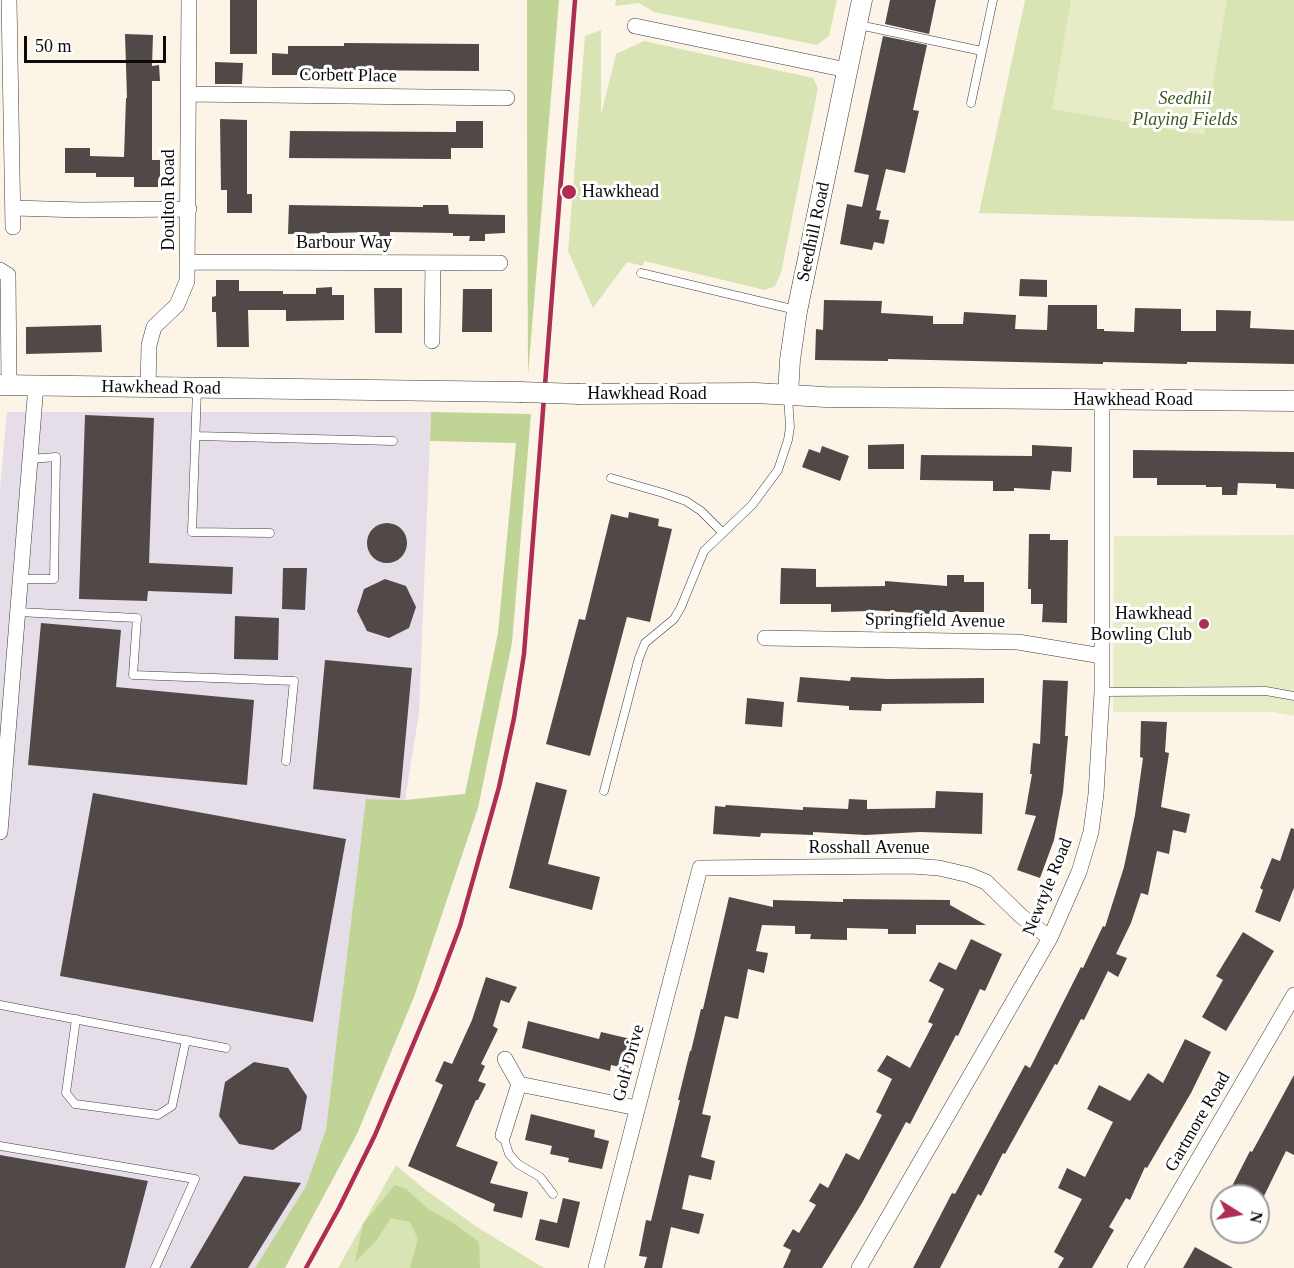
<!DOCTYPE html>
<html>
<head>
<meta charset="utf-8">
<style>
  body { margin:0 }
  #map { position:relative; width:1294px; height:1268px; overflow:hidden; background:#fdf4e8; font-family:"Times New Roman",serif }
  canvas { display:block }
  .north { position:absolute; left:1210px; top:1184px; width:60px; height:60px; box-sizing:border-box; background:#fff; border:2px solid #9d9d9d; border-radius:50%; rotate:101deg; font-size:16px; font-weight:700; line-height:24px; text-align:center; color:#0a0a0a }
  .north::after { content:''; display:block; margin:auto; width:21px; height:27px; background:#ae2d52; clip-path:polygon(50% 0,100% 100%,50% 72%,0 100%) }
  .scale { position:absolute; left:24px; top:36px; width:142px; height:27px; box-sizing:border-box; border:3px solid #0a0a0a; border-top:0; padding-left:8px; font-size:18px; line-height:21px; white-space:nowrap; color:#0a0a0a; -webkit-text-stroke:4px #fff; paint-order:stroke }
</style>
</head>
<body>
<div id="map">
<canvas width="1294" height="1268"></canvas>
<div class="north">N</div>
<div class="scale">50 m</div>
</div>
<script>
const ctx = document.querySelector('canvas').getContext('2d');
ctx.lineJoin = 'round';
function fillPath(path, color) {
  ctx.fillStyle = color;
  ctx.fill(path, 'evenodd');
}
function shape(rows) {
  const path = new Path2D();
  for (const r of rows) {
    if (r.length === 3) {
      path.moveTo(r[0] + r[2], r[1]);
      path.arc(r[0], r[1], r[2], 0, 2 * Math.PI);
      continue;
    }
    path.moveTo(r[0], r[1]);
    for (let i = 2; i < r.length; i += 2) path.lineTo(r[i], r[i + 1]);
  }
  return path;
}
function strokePath(path, color, width, dash) {
  ctx.strokeStyle = color;
  ctx.lineWidth = width;
  ctx.lineCap = dash ? 'butt' : 'round';
  ctx.setLineDash(dash || []);
  ctx.stroke(path);
}
function drawText(font, color, halo, rows, align = 'center') {
  ctx.font = font + ' "Times New Roman",serif';
  ctx.lineWidth = 6;
  ctx.setLineDash([]);
  ctx.textBaseline = 'middle';
  ctx.strokeStyle = halo;
  ctx.fillStyle = color;
  for (const [text, x, y, turn = 0] of rows) {
    ctx.save();
    ctx.translate(x, y);
    ctx.rotate((+turn || 0) * Math.PI / 180);
    ctx.textAlign = isNaN(turn) ? turn : align;
    if (halo) ctx.strokeText(text, 0, 0);
    ctx.fillText(text, 0, 0);
    ctx.restore();
  }
}
fillPath(shape([
  [7,412,431,412,419,713,405,800,367,799,326,1129,306,1186,255,1268,0,1268,0,488]
]), '#e5dee9');
fillPath(shape([
  [616,0,837,0,829,36,817,45,654,12,639,3,615,6],
  [1025,0,1294,0,1294,221,979,213],
  [601,30,601,115,616,54,644,41,813,78,818,88,781,273,775,286,765,290,644,261,643,266,627,262,593,308,568,251,585,36],
  [396,1165,423,1188,477,1227,544,1268,338,1268]
]), '#d9e4b5');
fillPath(shape([
  [527,0,559,0,528,375,527,125],
  [431,412,531,414,512,643,478,808,414,997,357,1134,285,1268,255,1268,306,1186,326,1129,366,799,405,800,465,794,498,633,516,443,430,441],
  [395,1185,406,1189,428,1209,455,1224,479,1242,480,1268,410,1268,418,1239,410,1222,391,1218,376,1241,355,1262,363,1224]
]), '#c0d496');
fillPath(shape([
  [1071,0,1227,0,1204,135,1052,109],
  [1294,535,1294,716,1273,712,1113,712,1114,536]
]), '#e8ecc6');
fillPath(shape([
  [230,0,257,0,257,54,230,54],
  [890,0,936,0,929,34,885,24],
  [125,34,153,35,152,66,159,65,160,81,152,81,152,160,160,160,160,187,134,187,134,177,96,177,96,173,65,173,65,148,90,148,90,156,124,157,126,98,127,98],
  [883,36,927,45,913,110,919,111,905,173,886,169,876,210,881,211,879,219,889,220,884,244,874,242,872,250,840,244,847,204,862,207,869,175,854,172],
  [344,43,479,44,479,71,330,70,330,75,272,75,272,53,288,54,288,46,344,46],
  [215,62,243,63,242,84,215,84],
  [220,119,247,120,247,194,252,194,252,213,227,213,227,190,221,190],
  [456,121,483,121,483,148,451,148,451,159,289,158,290,131,456,132],
  [289,205,423,207,423,205,448,205,449,214,505,215,505,233,485,234,485,241,469,241,470,236,453,236,453,233,390,232,390,239,375,239,375,232,288,234],
  [1020,279,1047,280,1047,297,1019,296],
  [216,280,239,280,239,291,283,291,283,294,316,294,316,288,332,287,332,295,344,295,344,320,286,321,286,310,248,310,249,347,217,347,216,312,212,312,212,297,216,296],
  [374,288,402,288,402,333,375,333],
  [463,289,492,289,492,332,462,332],
  [824,300,882,301,881,313,933,316,933,324,963,324,964,312,1016,315,1015,329,1047,330,1048,305,1097,305,1097,329,1104,329,1104,331,1134,332,1135,308,1181,309,1181,331,1216,331,1216,310,1251,311,1250,328,1294,330,1294,364,1187,362,1187,364,1103,362,1103,364,888,359,888,361,815,360,816,329,823,330],
  [101,325,102,352,26,354,26,327],
  [85,415,154,418,149,563,233,567,232,594,148,591,147,601,79,599],
  [904,444,904,469,868,469,868,445],
  [1032,445,1072,447,1071,472,1052,471,1050,490,1014,488,1014,491,993,491,993,481,920,480,921,455,1032,456],
  [822,446,849,456,840,481,802,467,809,449,820,453],
  [1133,450,1294,452,1294,489,1276,488,1276,484,1238,483,1237,495,1222,495,1222,487,1206,487,1206,485,1157,485,1157,478,1133,478],
  [629,512,659,519,658,526,672,529,650,622,627,617,590,756,546,744,579,619,585,620,611,514,628,518],
  [387,543,20],
  [1029,534,1050,534,1050,540,1068,540,1067,623,1042,622,1043,604,1031,604,1031,589,1028,589],
  [283,568,307,568,305,610,282,609],
  [781,568,816,569,816,587,885,586,885,581,947,586,947,575,964,575,964,582,984,582,984,612,931,612,931,614,868,610,868,611,831,612,831,604,780,604],
  [385,579,406,586,416,607,409,628,389,638,367,631,357,611,364,589],
  [235,616,279,618,278,660,234,659],
  [41,623,121,630,116,687,254,700,247,785,28,765],
  [325,660,412,668,400,798,313,789],
  [800,677,850,681,851,677,887,679,984,678,984,703,882,704,881,711,849,710,849,706,797,702],
  [1043,680,1068,681,1065,736,1068,736,1063,792,1054,840,1040,878,1017,870,1036,816,1025,814,1032,774,1030,774,1033,743,1040,744],
  [747,698,784,702,782,727,745,724],
  [1141,721,1167,722,1165,752,1169,753,1161,807,1190,814,1186,833,1173,830,1169,854,1157,851,1148,895,1141,893,1131,923,1116,954,1127,958,1118,977,1108,971,1084,1020,1081,1019,1057,1065,1055,1064,1005,1154,1003,1153,981,1196,978,1194,940,1268,913,1268,952,1193,955,1194,1025,1065,1030,1068,1081,967,1083,968,1103,926,1105,927,1124,867,1135,815,1143,758,1140,757],
  [536,782,567,790,548,864,600,877,592,910,509,888],
  [936,791,983,793,982,834,920,832,866,835,813,832,813,835,761,833,760,837,713,834,715,806,725,807,726,805,803,810,803,807,848,809,849,799,867,800,867,809,935,808],
  [93,793,346,839,313,1022,60,976],
  [1291,828,1294,829,1294,888,1280,922,1255,912,1263,890,1260,888,1272,858,1280,861],
  [729,897,773,907,773,900,843,902,843,899,950,900,950,905,986,925,916,925,916,934,888,934,888,929,847,928,847,940,810,939,811,934,795,934,795,926,762,925,756,951,768,953,764,973,748,969,738,1019,725,1016,702,1114,711,1116,701,1157,715,1161,711,1180,689,1175,682,1209,704,1214,699,1234,671,1227,662,1268,644,1268,647,1257,639,1256,646,1220,651,1221,680,1100,678,1100,690,1051,691,1051,701,1009,703,1009],
  [1243,932,1274,951,1226,1031,1202,1017,1223,980,1216,976],
  [971,939,1002,954,985,991,980,989,958,1036,956,1035,910,1124,906,1122,862,1203,822,1268,783,1268,791,1250,783,1246,793,1229,799,1233,816,1205,809,1201,820,1183,828,1188,846,1153,859,1160,882,1115,876,1112,892,1079,877,1071,887,1055,910,1068,933,1024,928,1022,944,989,929,981,939,962,956,970],
  [486,977,517,987,509,1003,501,1000,493,1026,498,1029,481,1064,485,1066,478,1081,486,1084,478,1100,476,1100,456,1146,498,1162,490,1183,528,1192,522,1218,493,1211,495,1204,408,1166,443,1085,435,1081,444,1061,452,1064,472,1020],
  [528,1021,599,1039,601,1032,635,1040,628,1069,611,1065,610,1071,522,1048],
  [1185,1039,1211,1052,1191,1093,1147,1168,1145,1167,1130,1200,1126,1198,1109,1227,1114,1230,1092,1268,1058,1268,1064,1258,1054,1252,1082,1199,1058,1188,1067,1168,1085,1177,1113,1122,1087,1109,1099,1085,1130,1101,1148,1073,1163,1083],
  [254,1062,288,1068,307,1096,301,1130,273,1150,239,1144,219,1116,225,1082],
  [1294,1075,1294,1155,1286,1151,1264,1196,1242,1196,1230,1190,1250,1151,1252,1152],
  [531,1114,595,1130,594,1137,609,1141,602,1169,568,1162,569,1158,550,1154,552,1146,525,1140],
  [0,1155,148,1181,125,1268,0,1268],
  [244,1176,301,1183,248,1268,190,1268],
  [563,1198,580,1202,569,1248,535,1240,540,1219,557,1223],
  [1195,1247,1233,1268,1183,1268]
]), '#514947');
const service = shape([
  [859,25,982,51],
  [971,103,993,0],
  [641,273,796,310],
  [197,389,192,532,270,533],
  [196,436,393,441],
  [611,478,663,493,686,501,701,511,723,533],
  [21,579,54,579,56,457,30,459],
  [18,612,137,618,133,675,294,681,286,761],
  [1102,692,1266,691,1294,696],
  [604,791,639,658,645,643,674,619,681,607,704,551,752,505,778,470,788,440,790,427,788,397],
  [0,1005,226,1048],
  [76,1019,66,1093,75,1104,158,1115,172,1106,186,1040],
  [503,1135,509,1154,518,1164,540,1177,553,1194],
  [0,1146,195,1179,155,1268]
]);
const minor = shape([
  [9,0,13,227],
  [635,26,847,70],
  [188,94,507,98],
  [14,208,81,210,189,209],
  [188,262,500,263],
  [0,270,8,275,9,385],
  [432,341,433,263],
  [148,388,149,345,154,327,177,305,187,281,189,0],
  [765,638,1018,642,1102,656],
  [0,832,36,385],
  [505,1059,519,1084,637,1108],
  [503,1135,519,1084],
  [596,1268,700,868,912,866,939,868,969,875,986,882,1021,916,1050,938],
  [859,1268,1050,938,1079,872,1091,832,1096,794,1102,692,1102,399],
  [1135,1268,1294,995]
]);
const tertiary = shape([
  [0,385,520,392],
  [579,394,756,393,825,397,1294,401],
  [788,395,790,360,797,311,862,0]
]);
strokePath(service, '#3d3d3d', 9);
strokePath(minor, '#3d3d3d', 16);
strokePath(tertiary, '#3d3d3d', 21);
strokePath(service, '#fff', 8);
strokePath(minor, '#fff', 15);
strokePath(tertiary, '#fff', 20);
strokePath(shape([
  [306,1268,339,1208,375,1135,436,990,460,926,499,787,514,718,524,654,575,0]
]), '#ae2d52', 4.5);
const tertiaryBridge = shape([
  [520,392,579,394]
]);
strokePath(tertiaryBridge, '#3d3d3d', 21, []);
strokePath(tertiaryBridge, '#fff', 20);
for (const [x, y, r, color] of [
  [569,192,8,"#ae2d52"],
  [1204,624,6,"#ae2d52"]
]) {
  const dot = new Path2D();
  dot.arc(x, y, r, 0, 2 * Math.PI);
  ctx.fillStyle = color;
  ctx.fill(dot);
  strokePath(dot, '#fff', 2);
}
drawText('18px', '#0a0a0a', '#fff', [
  ["Corbett Place",348,76,1],
  ["Doulton Road",169,200,-90],
  ["Seedhill Road",814,232,-78],
  ["Barbour Way",344,243],
  ["Hawkhead Road",161,388,1],
  ["Hawkhead Road",647,394],
  ["Hawkhead Road",1133,400],
  ["Springfield Avenue",935,621,1],
  ["Rosshall Avenue",869,848],
  ["Newtyle Road",1048,887,-68],
  ["Golf Drive",629,1063,-75],
  ["Gartmore Road",1198,1122,-60]
]);
drawText('italic 18px', '#3a5b20', '#fff', [
  ["Seedhil",1185,99],
  ["Playing Fields",1185,120]
]);
drawText('18px', '#0a0a0a', '#fff', [
  ["Hawkhead",582,192],
  ["Hawkhead",1192,614,"right"],
  ["Bowling Club",1192,635,"right"]
], 'left');
</script>
</body>
</html>
